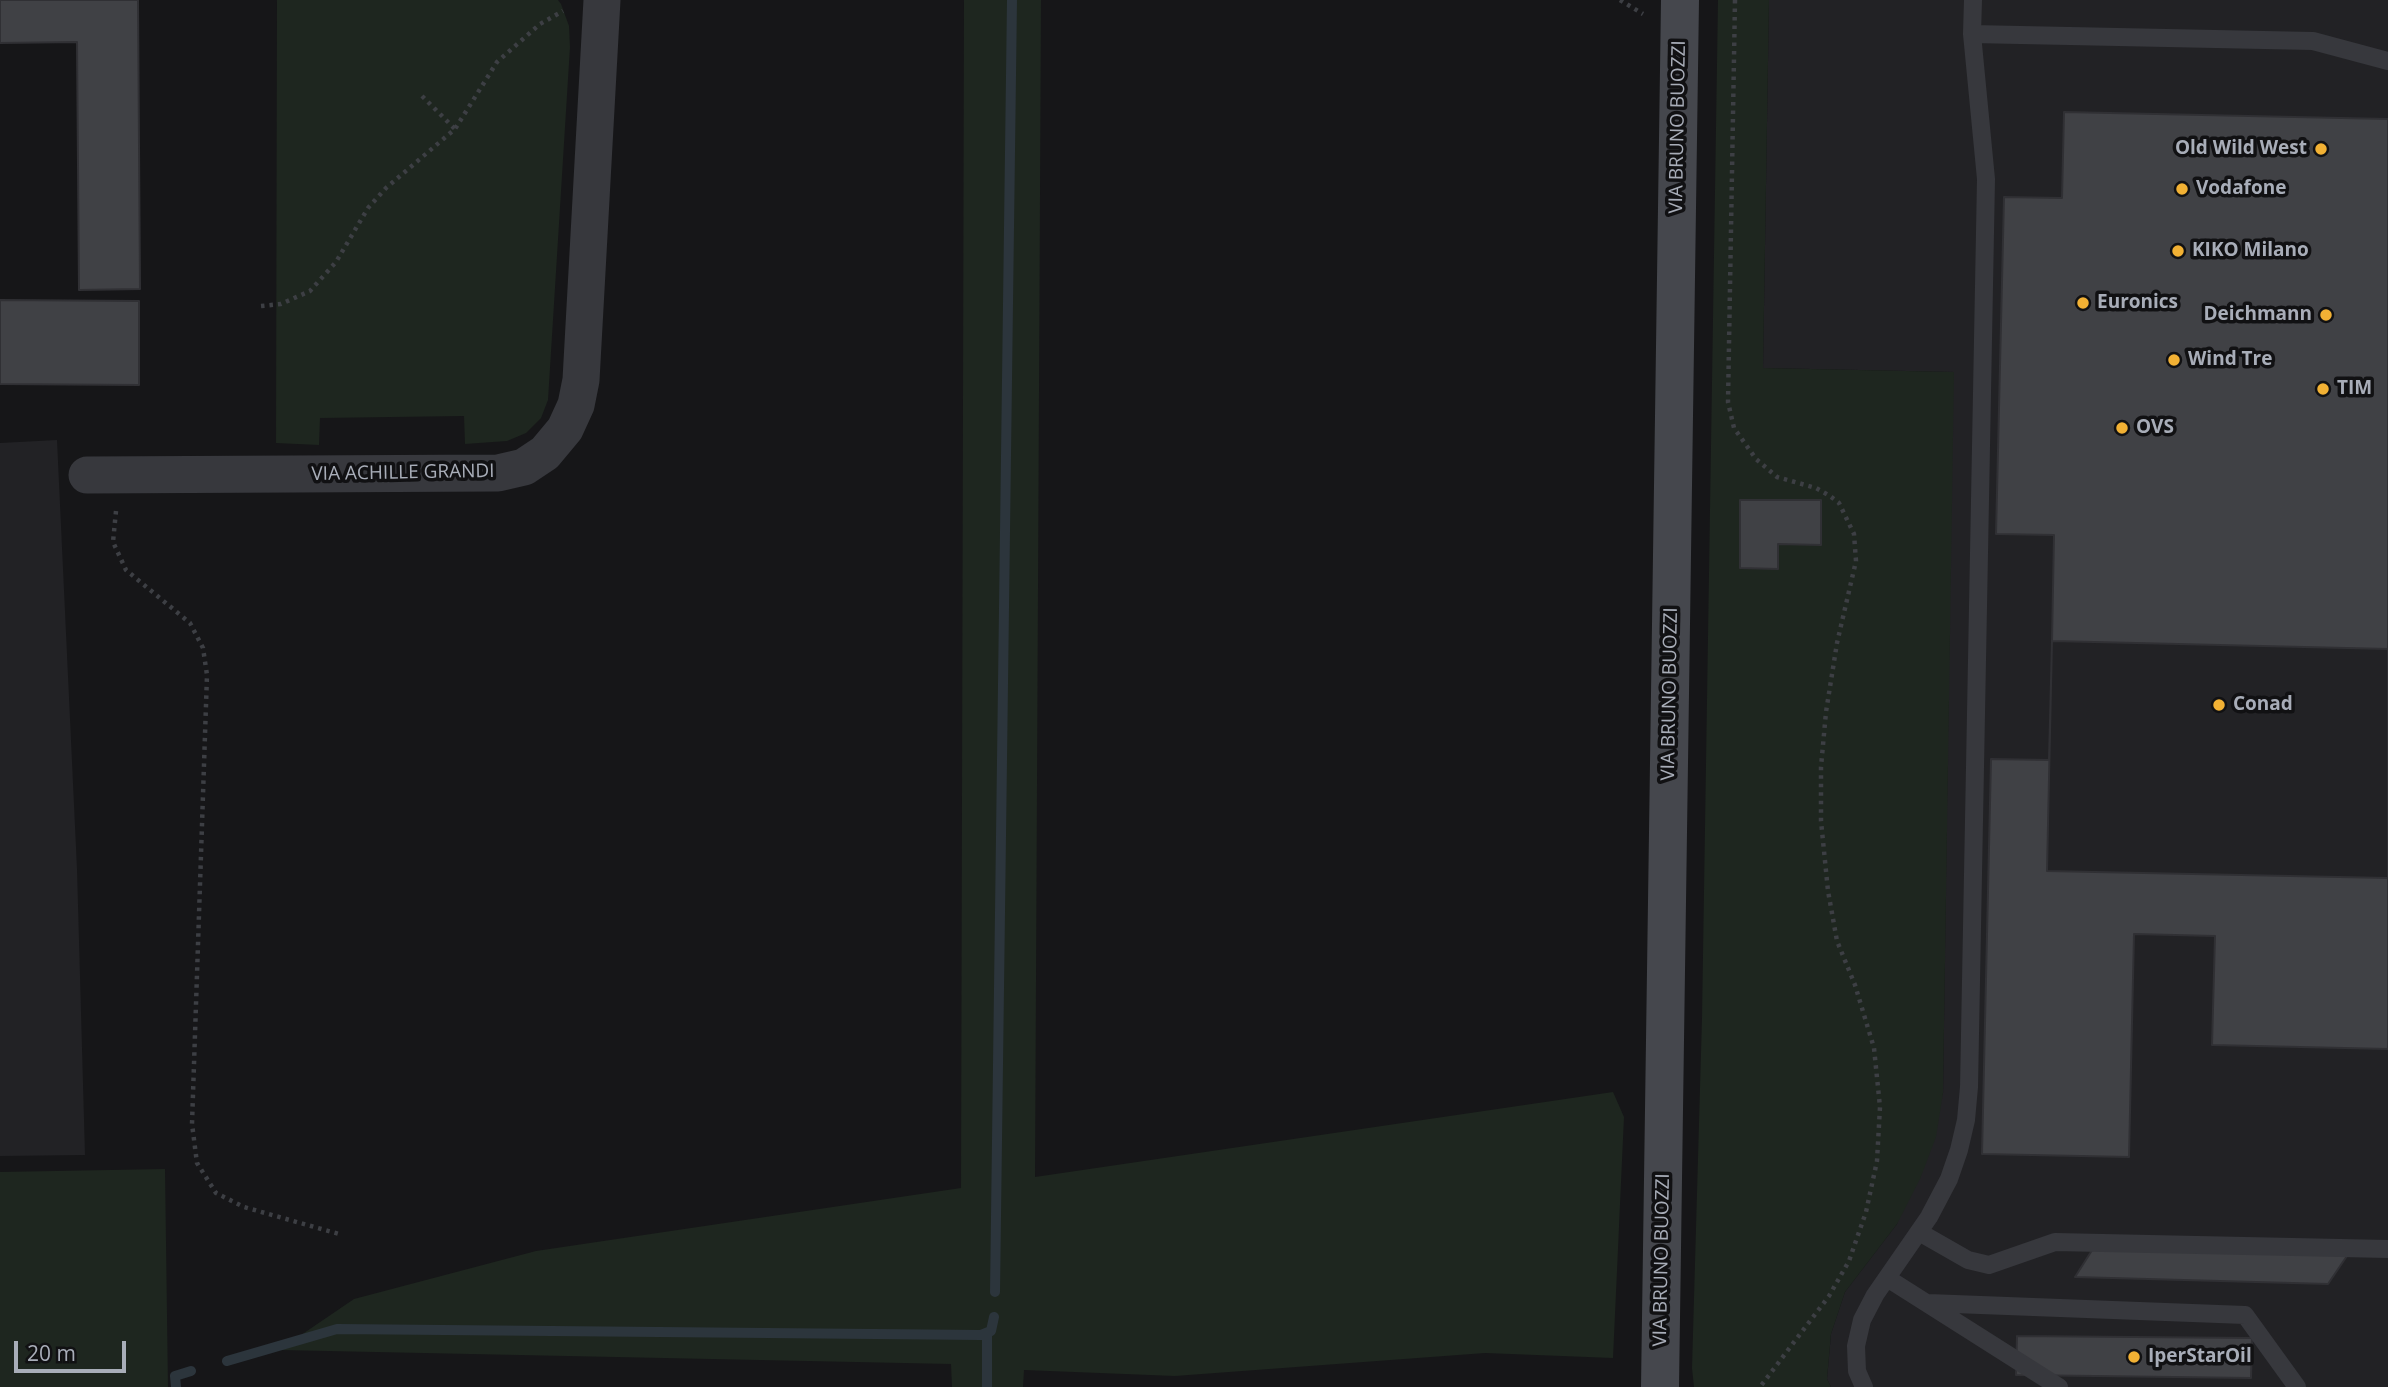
<!DOCTYPE html>
<html>
<head>
<meta charset="utf-8">
<style>
  body { margin:0 }
  #map { position:relative; width:2388px; height:1387px; overflow:hidden; background:#161618; font-family:"Open Sans",sans-serif }
  canvas { display:block }
  .scale { position:absolute; left:14px; top:1341px; width:112px; height:32px; box-sizing:border-box; border:4px solid #a8adb8; border-top:0; padding-left:9px; font-size:21px; line-height:24px; white-space:nowrap; color:#a8adb8; -webkit-text-stroke:5px #111113; paint-order:stroke }
</style>
</head>
<body>
<div id="map">
<canvas width="2388" height="1387"></canvas>
<div class="scale">20 m</div>
</div>
<script>
const ctx = document.querySelector('canvas').getContext('2d');
ctx.lineJoin = 'round';
function fillPath(path, color) {
  ctx.fillStyle = color;
  ctx.fill(path, 'evenodd');
}
function shape(rows) {
  const path = new Path2D();
  for (const r of rows) {
    path.moveTo(r[0], r[1]);
    for (let i = 2; i < r.length; i += 2) path.lineTo(r[i], r[i + 1]);
  }
  return path;
}
function strokePath(path, color, width, dash) {
  ctx.strokeStyle = color;
  ctx.lineWidth = width;
  ctx.lineCap = dash ? 'butt' : 'round';
  ctx.setLineDash(dash || []);
  ctx.stroke(path);
}
function drawText(font, color, halo, rows, align = 'center') {
  ctx.font = font + ' "Open Sans",sans-serif';
  ctx.lineWidth = 7;
  ctx.setLineDash([]);
  ctx.textBaseline = 'middle';
  ctx.strokeStyle = halo;
  ctx.fillStyle = color;
  for (const [text, x, y, turn = 0] of rows) {
    ctx.save();
    ctx.translate(x, y);
    ctx.rotate((+turn || 0) * Math.PI / 180);
    ctx.textAlign = isNaN(turn) ? turn : align;
    if (halo) ctx.strokeText(text, 0, 0);
    ctx.fillText(text, 0, 0);
    ctx.restore();
  }
}
fillPath(shape([
  [1769,0,2388,0,2388,1387,1831,1387,1827,1379,1831,1334,1845,1292,1897,1224,1943,1093,1953,372,1763,368],
  [57,440,77,869,85,1155,0,1156,0,443]
]), '#222225');
fillPath(shape([
  [277,0,558,0,561,4,569,26,570,47,548,400,541,418,526,433,507,441,465,444,464,416,320,418,319,445,276,443],
  [964,0,1041,0,1035,1177,1613,1092,1624,1117,1613,1358,1485,1353,1175,1376,1024,1370,1023,1387,952,1387,951,1364,279,1350,354,1299,536,1251,961,1188],
  [1718,0,1769,0,1763,368,1954,372,1943,1093,1936,1137,1920,1179,1897,1224,1845,1292,1831,1334,1827,1379,1831,1387,1694,1387,1692,1368,1702,1018],
  [165,1169,168,1387,0,1387,0,1172]
]), '#1e261f');
strokePath(shape([
  [995,1292,1012,0],
  [227,1361,337,1329,981,1335,991,1331,994,1317],
  [176,1387,175,1376,191,1371],
  [987,1387,987,1333]
]), '#2c353c', 10);
const building = shape([
  [0,0,138,0,140,289,79,290,77,42,0,43,0,0],
  [2064,112,2388,119,2388,1049,2212,1045,2215,936,2134,934,2129,1157,1982,1154,1991,759,2049,760,2052,641,2054,535,1996,534,2004,197,2062,198,2064,112],
  [0,300,139,301,139,385,0,384,0,300],
  [1740,500,1821,500,1821,545,1778,544,1778,569,1740,568,1740,500],
  [2052,641,2388,649,2388,878,2047,871,2052,641],
  [2096,1244,2351,1250,2328,1284,2075,1277,2096,1244],
  [2017,1336,2252,1338,2251,1378,2016,1375,2017,1336]
]);
fillPath(building, '#404145');
strokePath(building, '#303034', 2);
strokePath(shape([
  [1620,0,1643,14],
  [1735,0,1728,402,1734,428,1756,459,1777,477,1816,488,1830,496,1839,503,1854,534,1856,561,1837,643,1826,712,1821,767,1821,821,1828,891,1837,941,1855,985,1874,1048,1880,1107,1877,1161,1866,1212,1849,1261,1829,1296,1760,1387],
  [422,96,455,129],
  [261,306,281,304,310,291,336,262,368,208,386,188,455,129,497,62,540,24,563,11],
  [116,511,113,542,126,570,190,623,203,648,207,675,192,1124,197,1163,216,1193,244,1207,339,1234]
]), '#3d3f44', 4.5, [3.5, 5]);
strokePath(shape([
  [1972,34,2313,41,2388,61],
  [1919,1232,1968,1260,1989,1265,2055,1242,2388,1249],
  [1887,1278,2059,1387],
  [1928,1303,2245,1315,2297,1387],
  [1864,1387,1857,1371,1856,1346,1862,1320,1875,1295,1929,1217,1949,1179,1959,1150,1966,1120,1969,1087,1986,179,1972,34,1973,0]
]), '#37383d', 18);
strokePath(shape([
  [87,475,498,473,524,467,545,453,565,429,576,405,581,380,602,0]
]), '#37383d', 37);
strokePath(shape([
  [1660,1387,1680,0]
]), '#45474d', 38);
for (const [x, y, r, color] of [
  [2321,149,7,"#f2b134"],
  [2182,189,7,"#f2b134"],
  [2178,251,7,"#f2b134"],
  [2083,303,7,"#f2b134"],
  [2326,315,7,"#f2b134"],
  [2174,360,7,"#f2b134"],
  [2323,389,7,"#f2b134"],
  [2122,428,7,"#f2b134"],
  [2219,705,7,"#f2b134"],
  [2134,1357,7,"#f2b134"]
]) {
  const dot = new Path2D();
  dot.arc(x, y, r, 0, 2 * Math.PI);
  ctx.fillStyle = color;
  ctx.fill(dot);
  strokePath(dot, '#111113', 2.5);
}
drawText('19px', '#a8adb8', '#111113', [
  ["VIA BRUNO BUOZZI",1678,127,-89],
  ["VIA ACHILLE GRANDI",403,473,-1],
  ["VIA BRUNO BUOZZI",1670,694,-89],
  ["VIA BRUNO BUOZZI",1662,1260,-89]
]);
drawText('bold 19px', '#a8adb8', '#111113', [
  ["Old Wild West",2307,149,"right"],
  ["Vodafone",2196,189],
  ["KIKO Milano",2192,251],
  ["Euronics",2097,303],
  ["Deichmann",2312,315,"right"],
  ["Wind Tre",2188,360],
  ["TIM",2337,389],
  ["OVS",2136,428],
  ["Conad",2233,705],
  ["IperStarOil",2148,1357]
], 'left');
</script>
</body>
</html>
